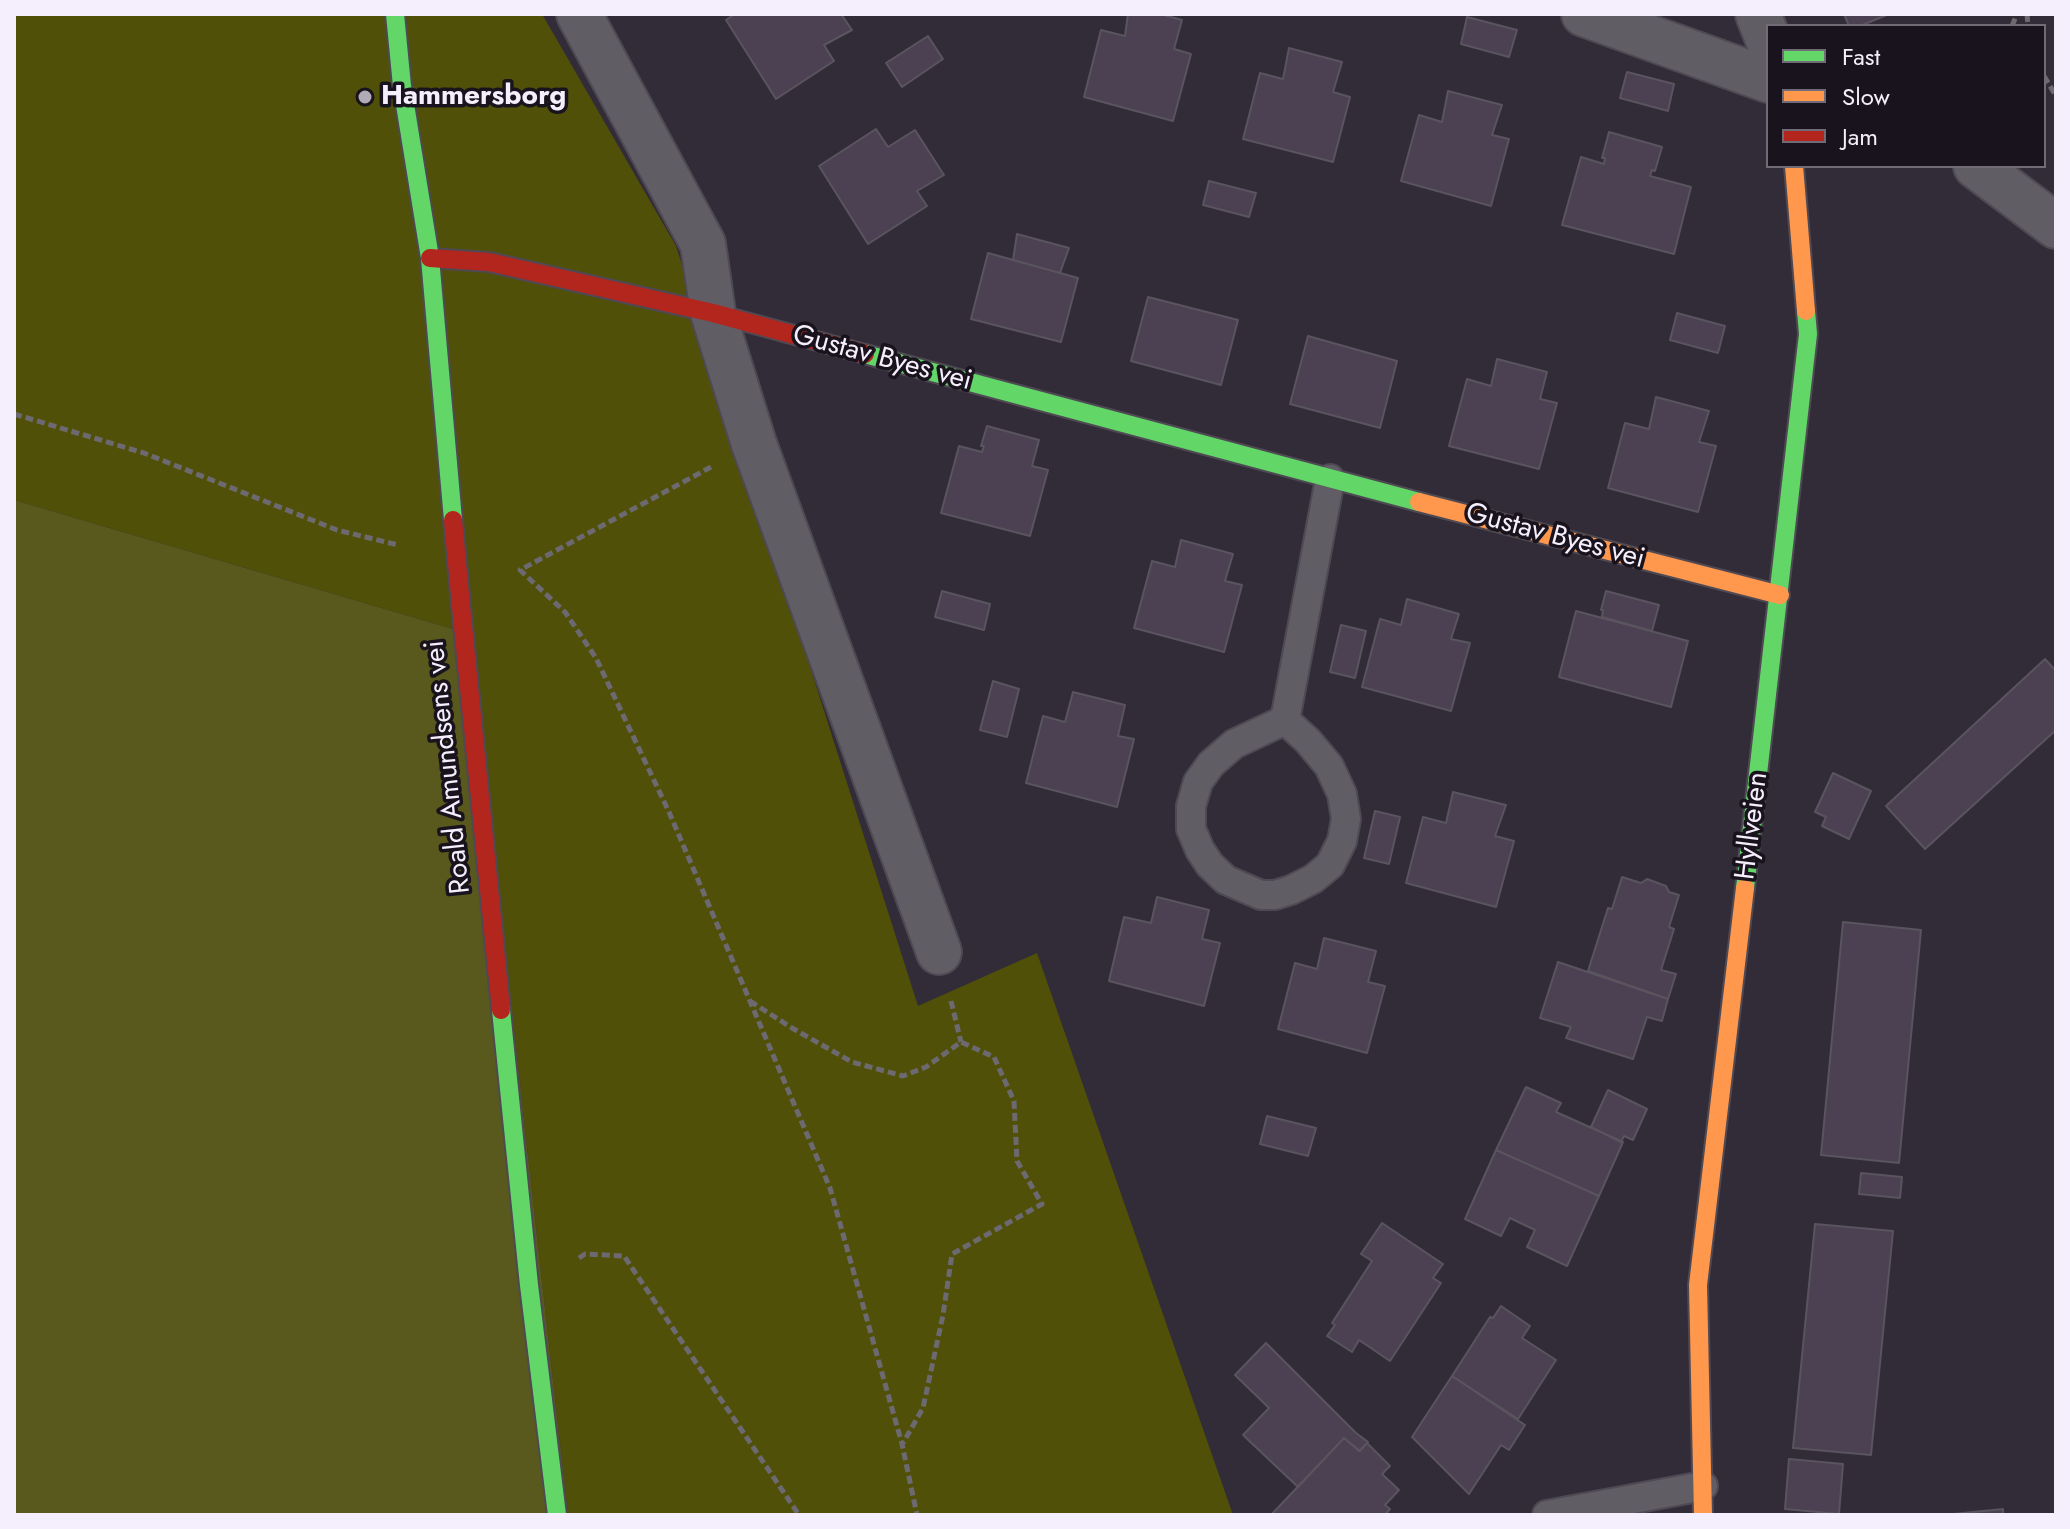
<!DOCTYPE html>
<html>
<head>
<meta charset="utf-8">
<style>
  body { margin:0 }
  #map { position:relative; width:2070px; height:1529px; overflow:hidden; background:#322c38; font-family:Jost,sans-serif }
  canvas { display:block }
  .frame { position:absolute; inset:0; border:16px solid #f5eefc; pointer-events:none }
  .legend { position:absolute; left:1766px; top:24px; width:280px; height:144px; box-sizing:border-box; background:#18131c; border:2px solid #706b76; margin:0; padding:10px 14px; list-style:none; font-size:24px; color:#f5eefc }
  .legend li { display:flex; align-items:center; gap:16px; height:40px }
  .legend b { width:40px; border:2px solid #706b76 }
</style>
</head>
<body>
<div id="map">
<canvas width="2070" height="1529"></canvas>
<div class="frame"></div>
<ul class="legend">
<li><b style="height:10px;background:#63d668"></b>Fast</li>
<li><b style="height:10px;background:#ff974d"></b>Slow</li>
<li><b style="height:10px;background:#b3261e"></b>Jam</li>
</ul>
</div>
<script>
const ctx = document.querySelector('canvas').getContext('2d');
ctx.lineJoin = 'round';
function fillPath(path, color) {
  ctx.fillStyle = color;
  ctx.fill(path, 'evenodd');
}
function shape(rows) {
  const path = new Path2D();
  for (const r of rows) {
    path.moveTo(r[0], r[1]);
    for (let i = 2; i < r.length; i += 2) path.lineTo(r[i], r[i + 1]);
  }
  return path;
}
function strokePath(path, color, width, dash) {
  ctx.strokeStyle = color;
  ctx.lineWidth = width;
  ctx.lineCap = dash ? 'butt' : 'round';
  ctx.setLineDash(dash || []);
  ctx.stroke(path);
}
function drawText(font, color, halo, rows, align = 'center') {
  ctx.font = font + ' Jost,sans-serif';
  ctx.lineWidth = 7;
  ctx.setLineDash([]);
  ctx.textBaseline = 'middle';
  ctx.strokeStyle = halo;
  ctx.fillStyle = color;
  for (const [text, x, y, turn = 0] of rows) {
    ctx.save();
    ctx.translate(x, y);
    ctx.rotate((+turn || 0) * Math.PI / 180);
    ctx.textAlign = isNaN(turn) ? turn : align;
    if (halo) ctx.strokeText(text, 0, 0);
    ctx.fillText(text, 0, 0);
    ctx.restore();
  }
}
fillPath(shape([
  [14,14,542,14,676,246,918,1006,1037,953,1233,1515,568,1515,470,634,14,500]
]), '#505009');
fillPath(shape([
  [14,500,470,634,568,1515,14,1515]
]), '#59591d');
const building = shape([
  [735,14,841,14,852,30,824,45,834,61,776,99,726,20,735,14],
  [1128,14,1160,14,1182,20,1174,49,1191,54,1173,121,1084,97,1101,30,1125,36,1128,14],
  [1844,14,1889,14,1860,26,1849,26,1844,14],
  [1467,17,1517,30,1509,57,1461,44,1467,17],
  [928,36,943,59,902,87,886,63,928,36],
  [1289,48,1342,62,1333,92,1350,97,1333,162,1243,139,1260,73,1283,79,1289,48],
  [1627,72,1674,84,1668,111,1620,98,1627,72],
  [1448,91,1502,105,1492,135,1509,139,1491,206,1401,181,1419,115,1442,122,1448,91],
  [876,129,888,147,915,130,944,175,917,191,927,206,868,244,819,166,876,129],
  [1609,132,1662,147,1655,171,1652,170,1650,176,1691,187,1674,254,1562,225,1581,157,1604,164,1605,158,1602,158,1609,132],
  [1209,181,1256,193,1249,217,1203,205,1209,181],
  [1017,234,1069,248,1060,273,1013,260,1017,234],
  [988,253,1078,278,1061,342,971,319,988,253],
  [1148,297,1238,320,1221,385,1131,361,1148,297],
  [1677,313,1725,326,1718,353,1670,340,1677,313],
  [1308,336,1397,361,1380,428,1290,404,1308,336],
  [1497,359,1547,372,1540,399,1557,403,1539,469,1449,446,1467,379,1491,386,1497,359],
  [1656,397,1709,411,1699,442,1716,446,1698,512,1608,488,1625,423,1649,429,1656,397],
  [987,426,1039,440,1032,466,1048,470,1030,536,941,513,959,446,982,452,984,446,981,446,987,426],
  [1181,540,1233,554,1225,581,1242,585,1224,652,1134,628,1152,561,1175,567,1181,540],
  [942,591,990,604,984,630,935,617,942,591],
  [1606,591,1659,605,1652,631,1602,617,1603,610,1601,610,1606,591],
  [1407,599,1459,614,1451,639,1470,643,1451,711,1362,687,1380,619,1401,625,1407,599],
  [1576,611,1688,641,1671,707,1559,677,1576,611],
  [1341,625,1366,631,1355,678,1330,672,1341,625],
  [2045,659,2056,671,2056,730,1925,849,1886,806,2045,659],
  [993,681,1019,689,1007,737,980,730,993,681],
  [1073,692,1125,705,1118,736,1134,739,1117,807,1026,783,1043,716,1065,722,1073,692],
  [1833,773,1871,791,1849,839,1822,826,1826,817,1815,812,1833,773],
  [1453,792,1506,805,1495,836,1514,841,1496,907,1406,883,1423,817,1446,823,1453,792],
  [1375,811,1400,817,1389,864,1364,858,1375,811],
  [1622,877,1641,883,1647,879,1666,886,1669,892,1679,895,1669,927,1674,929,1661,970,1676,974,1668,999,1588,971,1608,908,1612,909,1622,877],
  [1157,897,1209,910,1202,939,1220,943,1204,1006,1109,981,1124,917,1151,923,1157,897],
  [1843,922,1921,930,1899,1163,1821,1155,1843,922],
  [1324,938,1376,951,1368,982,1385,986,1367,1053,1278,1029,1295,963,1317,969,1324,938],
  [1558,962,1668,999,1662,1021,1647,1017,1633,1059,1566,1038,1571,1027,1540,1018,1558,962],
  [1526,1087,1561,1103,1556,1112,1623,1142,1599,1196,1496,1150,1526,1087],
  [1608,1090,1647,1109,1633,1140,1624,1136,1621,1142,1591,1127,1608,1090],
  [1267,1116,1316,1128,1308,1156,1260,1144,1267,1116],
  [1496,1150,1599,1196,1567,1266,1527,1247,1535,1230,1510,1218,1501,1236,1465,1219,1496,1150],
  [1861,1173,1902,1177,1900,1198,1859,1194,1861,1173],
  [1382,1223,1443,1264,1433,1278,1441,1283,1390,1361,1359,1340,1352,1352,1327,1336,1335,1325,1332,1323,1372,1261,1361,1254,1382,1223],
  [1815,1224,1893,1231,1871,1455,1793,1448,1815,1224],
  [1501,1306,1530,1326,1522,1338,1556,1360,1518,1419,1452,1376,1490,1317,1493,1318,1501,1306],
  [1266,1343,1356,1433,1368,1442,1359,1451,1344,1438,1298,1487,1243,1435,1269,1408,1235,1375,1266,1343],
  [1452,1376,1525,1425,1509,1450,1501,1445,1469,1494,1412,1437,1452,1376],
  [1344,1438,1360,1451,1367,1443,1390,1466,1382,1474,1399,1490,1385,1505,1390,1509,1385,1515,1271,1515,1344,1438],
  [1789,1459,1843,1464,1839,1514,1785,1509,1789,1459],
  [2003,1509,2003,1515,1953,1515,1953,1514,2003,1509]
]);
fillPath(building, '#4b4153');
strokePath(building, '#59545e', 2);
const lane = shape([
  [1285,720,1308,741,1329,766,1342,794,1346,819,1342,841,1330,865,1313,879,1291,890,1275,895,1261,895,1226,880,1210,865,1200,850,1191,829,1191,806,1198,782,1211,764,1234,744,1285,720],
  [1285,720,1330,479],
  [1547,1515,1703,1486]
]);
const street = shape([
  [579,14,703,244,713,313,754,444,939,952],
  [1584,14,1768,80],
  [1758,14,1768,39],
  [1976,166,2056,226]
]);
const fast = shape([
  [395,14,402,86,430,258,453,520],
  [865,354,1419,502],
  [1745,888,1808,334,1806,311],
  [501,1010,529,1285,557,1515]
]);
const slow = shape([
  [1794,166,1806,311],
  [1419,502,1780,595],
  [1703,1515,1698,1285,1745,888]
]);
const jam = shape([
  [430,258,489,262,713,313,865,354],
  [461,606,501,1010]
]);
strokePath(lane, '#4e4953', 32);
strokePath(street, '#4e4953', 48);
strokePath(fast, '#4e4953', 22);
strokePath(slow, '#4e4953', 22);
strokePath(jam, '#4e4953', 22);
strokePath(shape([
  [2027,14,2028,26],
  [2012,26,2017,14],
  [2044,76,2056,96],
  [14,414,144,453,337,530,398,545],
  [711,467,520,570,565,612,596,658,669,812,830,1188,902,1444,917,1515],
  [750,1001,792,1028,852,1062,903,1076,926,1067,961,1042,994,1057,1014,1101,1017,1161,1042,1204,952,1254,943,1315,923,1408,903,1443],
  [951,1001,961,1042],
  [579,1258,585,1254,624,1256,799,1515]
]), '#6d6970', 5, [8, 4]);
strokePath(lane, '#615d65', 28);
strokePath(street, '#615d65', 44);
strokePath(fast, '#63d668', 18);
strokePath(slow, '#ff974d', 18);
strokePath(jam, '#b3261e', 18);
const jamBridge = shape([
  [453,520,461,606]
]);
strokePath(jamBridge, '#4e4953', 22, []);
strokePath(jamBridge, '#b3261e', 18);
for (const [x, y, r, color] of [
  [365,97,8,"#b1aab7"]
]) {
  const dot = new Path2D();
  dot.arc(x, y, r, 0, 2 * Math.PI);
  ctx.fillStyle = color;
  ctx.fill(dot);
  strokePath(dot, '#18131c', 3);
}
drawText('bold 28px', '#f5eefc', '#18131c', [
  ["Hammersborg",381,97]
], 'left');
drawText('28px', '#f5eefc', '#18131c', [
  ["Gustav Byes vei",882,359,15],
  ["Gustav Byes vei",1555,537,15],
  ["Roald Amundsens vei",449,767,-96],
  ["Hyllveien",1753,826,-83]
]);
</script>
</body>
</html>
